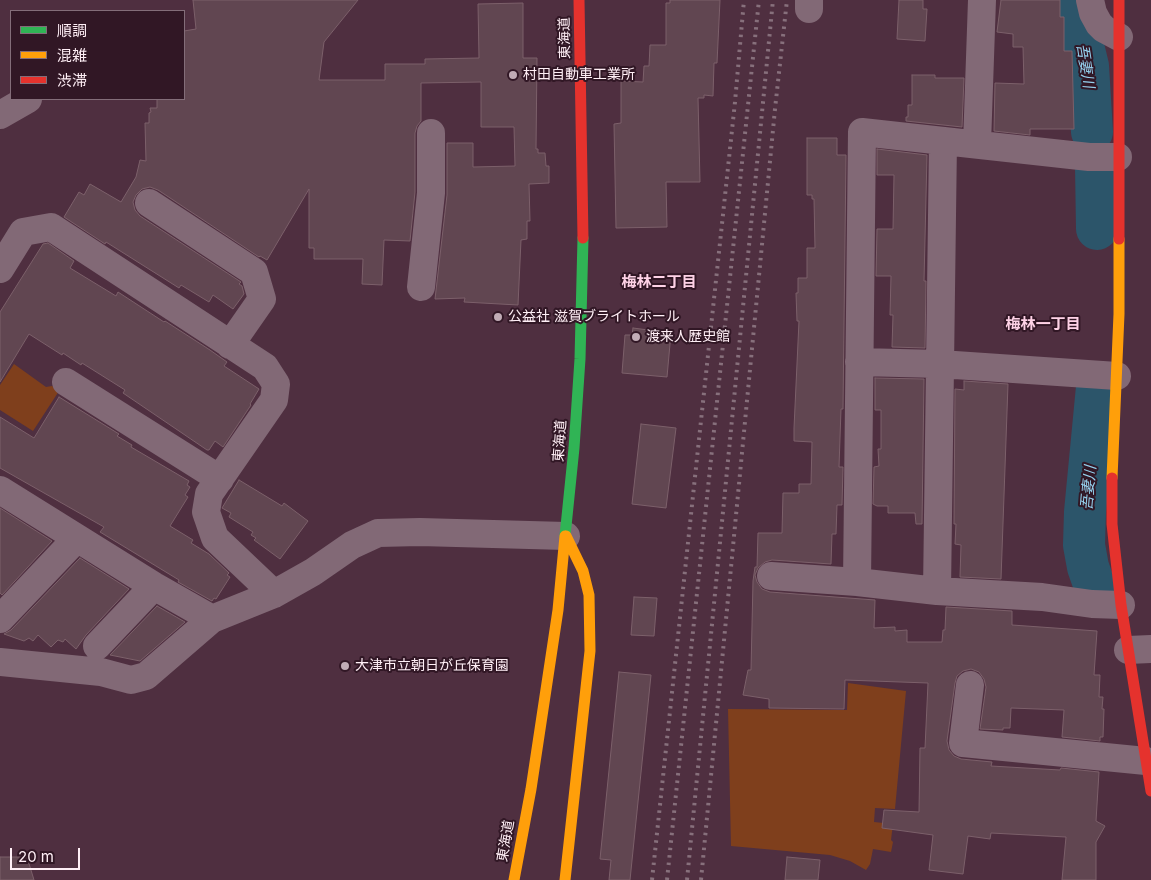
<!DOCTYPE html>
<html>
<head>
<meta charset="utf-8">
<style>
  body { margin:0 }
  #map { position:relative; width:1151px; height:880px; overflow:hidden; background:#4f2f40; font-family:Inter,"Noto Sans JP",sans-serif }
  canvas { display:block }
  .legend { position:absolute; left:10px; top:10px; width:175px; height:90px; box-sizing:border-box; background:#311725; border:1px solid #836d79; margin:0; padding:6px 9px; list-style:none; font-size:15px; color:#ffeff6 }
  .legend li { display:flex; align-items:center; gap:10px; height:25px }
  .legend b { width:25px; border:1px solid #836d79 }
  .scale { position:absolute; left:10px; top:848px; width:70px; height:22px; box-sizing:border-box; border:2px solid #ffeff6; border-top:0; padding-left:6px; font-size:15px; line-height:18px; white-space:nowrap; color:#ffeff6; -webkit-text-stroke:4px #311725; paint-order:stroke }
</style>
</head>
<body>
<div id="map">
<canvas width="1151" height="880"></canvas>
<ul class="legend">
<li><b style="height:6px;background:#30b455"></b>順調</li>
<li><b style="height:6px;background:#ff9f0a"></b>混雑</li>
<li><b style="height:6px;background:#e5322d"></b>渋滞</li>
</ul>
<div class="scale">20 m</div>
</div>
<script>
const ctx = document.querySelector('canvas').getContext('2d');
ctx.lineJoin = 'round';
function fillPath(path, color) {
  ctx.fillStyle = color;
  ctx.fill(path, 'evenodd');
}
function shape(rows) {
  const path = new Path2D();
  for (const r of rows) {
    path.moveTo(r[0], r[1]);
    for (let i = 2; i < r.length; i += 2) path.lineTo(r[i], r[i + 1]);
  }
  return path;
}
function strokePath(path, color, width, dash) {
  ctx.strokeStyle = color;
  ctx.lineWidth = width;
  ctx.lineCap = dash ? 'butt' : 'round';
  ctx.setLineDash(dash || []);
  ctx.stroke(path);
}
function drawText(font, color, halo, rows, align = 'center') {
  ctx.font = font + ' Inter,"Noto Sans JP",sans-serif';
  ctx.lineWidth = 4;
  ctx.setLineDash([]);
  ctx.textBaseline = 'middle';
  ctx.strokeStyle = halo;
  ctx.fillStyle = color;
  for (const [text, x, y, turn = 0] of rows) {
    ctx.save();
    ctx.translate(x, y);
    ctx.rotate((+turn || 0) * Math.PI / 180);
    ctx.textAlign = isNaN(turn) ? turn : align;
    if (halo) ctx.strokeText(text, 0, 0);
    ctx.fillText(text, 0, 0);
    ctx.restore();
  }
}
fillPath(shape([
  [14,364,46,387,52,386,59,391,33,431,0,410,0,385],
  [848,683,906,691,895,809,875,808,874,822,893,824,891,840,893,842,891,852,873,849,870,864,866,870,850,861,830,855,731,846,728,709,847,710]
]), '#7f3f1c');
strokePath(shape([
  [1072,0,1088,66,1092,132],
  [1096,166,1097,229],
  [1095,587,1088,567,1084,545,1085,512,1097,387]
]), '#2c556a', 42);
const building = shape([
  [193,0,358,0,324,42,319,80,385,80,385,64,425,64,425,59,479,58,478,4,523,3,523,58,537,58,536,149,538,149,538,153,545,153,546,166,549,166,549,183,529,184,530,221,527,221,527,239,521,240,518,305,464,302,465,298,435,299,447,195,447,143,473,143,473,167,515,166,514,127,481,127,481,82,421,83,421,121,417,126,415,133,415,192,410,241,384,240,382,285,362,284,363,259,314,259,314,248,309,248,309,189,267,260,260,256,259,257,158,190,150,187,142,189,136,195,133,202,135,210,140,216,241,282,239,284,242,286,244,294,233,309,213,295,209,302,181,285,179,288,106,242,105,244,102,242,64,217,79,192,84,195,90,184,121,202,136,177,140,160,146,161,145,123,149,123,149,113,151,112,150,108,157,108,157,99,184,99,184,31,196,29,193,0],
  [670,0,720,0,717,63,714,63,713,96,704,95,704,98,698,98,700,182,666,182,667,227,616,228,614,124,621,123,621,81,643,82,644,66,649,66,650,45,666,45,666,3,670,3,670,0],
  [899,0,923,0,923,9,927,9,925,41,897,39,899,0],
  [1001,0,1060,0,1060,17,1064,17,1064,51,1072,51,1074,129,1030,129,1030,135,994,131,995,83,1024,84,1023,47,1013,47,1013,34,997,32,1001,0],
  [912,75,935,75,935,78,964,78,962,127,906,121,906,117,908,117,908,105,912,105,912,75],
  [807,138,837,138,837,155,846,155,843,409,841,409,839,467,843,467,842,505,837,505,836,534,832,534,831,564,772,560,765,562,758,568,755,575,757,582,762,589,770,592,875,600,874,628,895,627,895,631,907,630,907,642,942,642,943,630,945,630,946,607,1012,611,1012,625,1097,631,1094,675,1100,675,1099,697,1103,697,1102,709,1104,709,1103,737,1100,737,1100,741,1062,737,1064,710,1011,708,1010,728,1003,728,1003,730,980,729,986,687,984,679,979,672,971,669,963,671,957,676,955,683,947,741,949,750,954,756,961,759,992,762,991,766,1060,770,1061,768,1099,772,1096,821,1105,826,1096,842,1096,880,1062,880,1066,837,991,833,990,839,968,836,963,874,929,870,933,835,882,828,884,810,919,812,920,748,925,748,928,683,845,680,844,709,769,708,769,699,743,695,748,670,751,670,753,581,755,567,757,567,758,533,782,533,783,493,799,493,799,484,811,484,812,442,794,441,794,428,799,321,797,321,796,293,798,293,798,278,807,278,807,248,815,248,814,199,812,199,812,195,807,195,807,138],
  [877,149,927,155,924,281,926,281,925,348,892,347,893,315,890,315,891,276,876,276,877,229,893,229,894,175,877,175,877,149],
  [48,243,74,261,70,268,116,296,118,292,164,322,165,321,210,350,227,362,224,366,259,389,250,404,251,405,223,447,215,441,209,450,207,450,123,393,125,390,82,363,81,365,63,353,62,355,29,334,0,382,0,312,43,244,48,243],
  [633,328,671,333,667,377,622,373,625,335,632,335,633,328],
  [875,378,924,379,922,524,916,524,915,513,888,513,888,506,877,506,873,504,874,467,879,466,878,449,881,449,881,410,875,410,875,378],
  [964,381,1008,384,1001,579,960,577,961,545,955,544,956,524,954,524,955,389,964,390,964,381],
  [59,397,119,434,117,436,132,445,131,447,189,481,187,485,190,487,185,495,188,497,170,526,193,540,191,543,209,554,229,573,227,575,230,577,216,599,214,598,212,601,178,582,179,580,100,532,104,527,0,468,0,417,34,438,59,397],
  [641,424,676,428,666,508,632,504,641,424],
  [239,480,282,506,284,503,308,521,280,559,254,540,256,538,251,535,253,532,229,517,231,513,222,508,239,480],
  [0,508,52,541,2,595,0,593,0,508],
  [80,558,129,589,86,635,76,649,65,639,63,642,58,640,51,647,38,635,33,641,29,638,24,641,4,634,11,630,80,558],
  [634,597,657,598,654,636,631,635,634,597],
  [157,606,185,622,140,661,110,655,157,606],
  [619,672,651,675,630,880,609,880,611,860,600,859,619,672],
  [0,857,27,857,34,880,0,880,0,857],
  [787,857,820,860,818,880,785,880,787,857]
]);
fillPath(building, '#614651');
strokePath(building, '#7c606a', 1);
strokePath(shape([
  [1090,0,1093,13,1099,24,1104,29,1119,37],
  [809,9,809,0],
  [0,115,28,99],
  [977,144,982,0],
  [149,203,254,272,262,299,230,345],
  [0,269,23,232,51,227,265,367,276,384,274,400,209,494,206,512,215,538,274,594],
  [421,287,431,193,431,133],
  [859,362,940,364,1117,376],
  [66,382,220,479],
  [0,490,154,586,212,619,274,594,313,572,352,545,378,533,420,532,566,536],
  [771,576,857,582,937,591,1042,597,1092,604,1121,605],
  [857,582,862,132,1089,157,1118,157],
  [937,591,943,141],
  [0,619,77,538],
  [97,646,154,586],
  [1128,650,1151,649],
  [0,662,101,672,131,680,146,676,212,619],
  [970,685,963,743,1146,761]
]), '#826976', 28);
strokePath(shape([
  [565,536,574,448,580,359,583,238]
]), '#30b455', 11);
strokePath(shape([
  [1112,478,1119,314,1119,239],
  [514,880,531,789,558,610,565,536],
  [565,880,590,651,589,595,583,571,566,536]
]), '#ff9f0a', 11);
strokePath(shape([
  [579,0,583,238],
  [1119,0,1119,239],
  [1112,478,1112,524,1121,605,1151,791]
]), '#e5322d', 11);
strokePath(shape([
  [652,880,735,102,744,0],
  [667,880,759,0],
  [687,880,773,0],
  [701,880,775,109,787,0]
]), '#87707c', 4, [2.5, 5]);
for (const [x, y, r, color] of [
  [513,75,5,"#c1acb6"],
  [498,317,5,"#c1acb6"],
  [636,337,5,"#c1acb6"],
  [345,666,5,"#c1acb6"]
]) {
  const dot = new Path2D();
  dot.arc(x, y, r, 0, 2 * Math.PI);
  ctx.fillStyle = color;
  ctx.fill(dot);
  strokePath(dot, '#311725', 2);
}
drawText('14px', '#ffeff6', '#311725', [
  ["東海道",565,38,-91],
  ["東海道",560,441,-86],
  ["東海道",506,841,-80]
]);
drawText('14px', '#ffeff6', '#311725', [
  ["村田自動車工業所",523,75],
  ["公益社 滋賀ブライトホール",508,317],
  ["渡来人歴史館",646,337],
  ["大津市立朝日が丘保育園",355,666]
], 'left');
drawText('italic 15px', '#95d1ee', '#311725', [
  ["吾妻川",1085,66,81],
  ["吾妻川",1089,488,-85]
]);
drawText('bold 15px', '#fed2e6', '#311725', [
  ["梅林二丁目",659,282],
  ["梅林一丁目",1043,324]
]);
</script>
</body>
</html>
